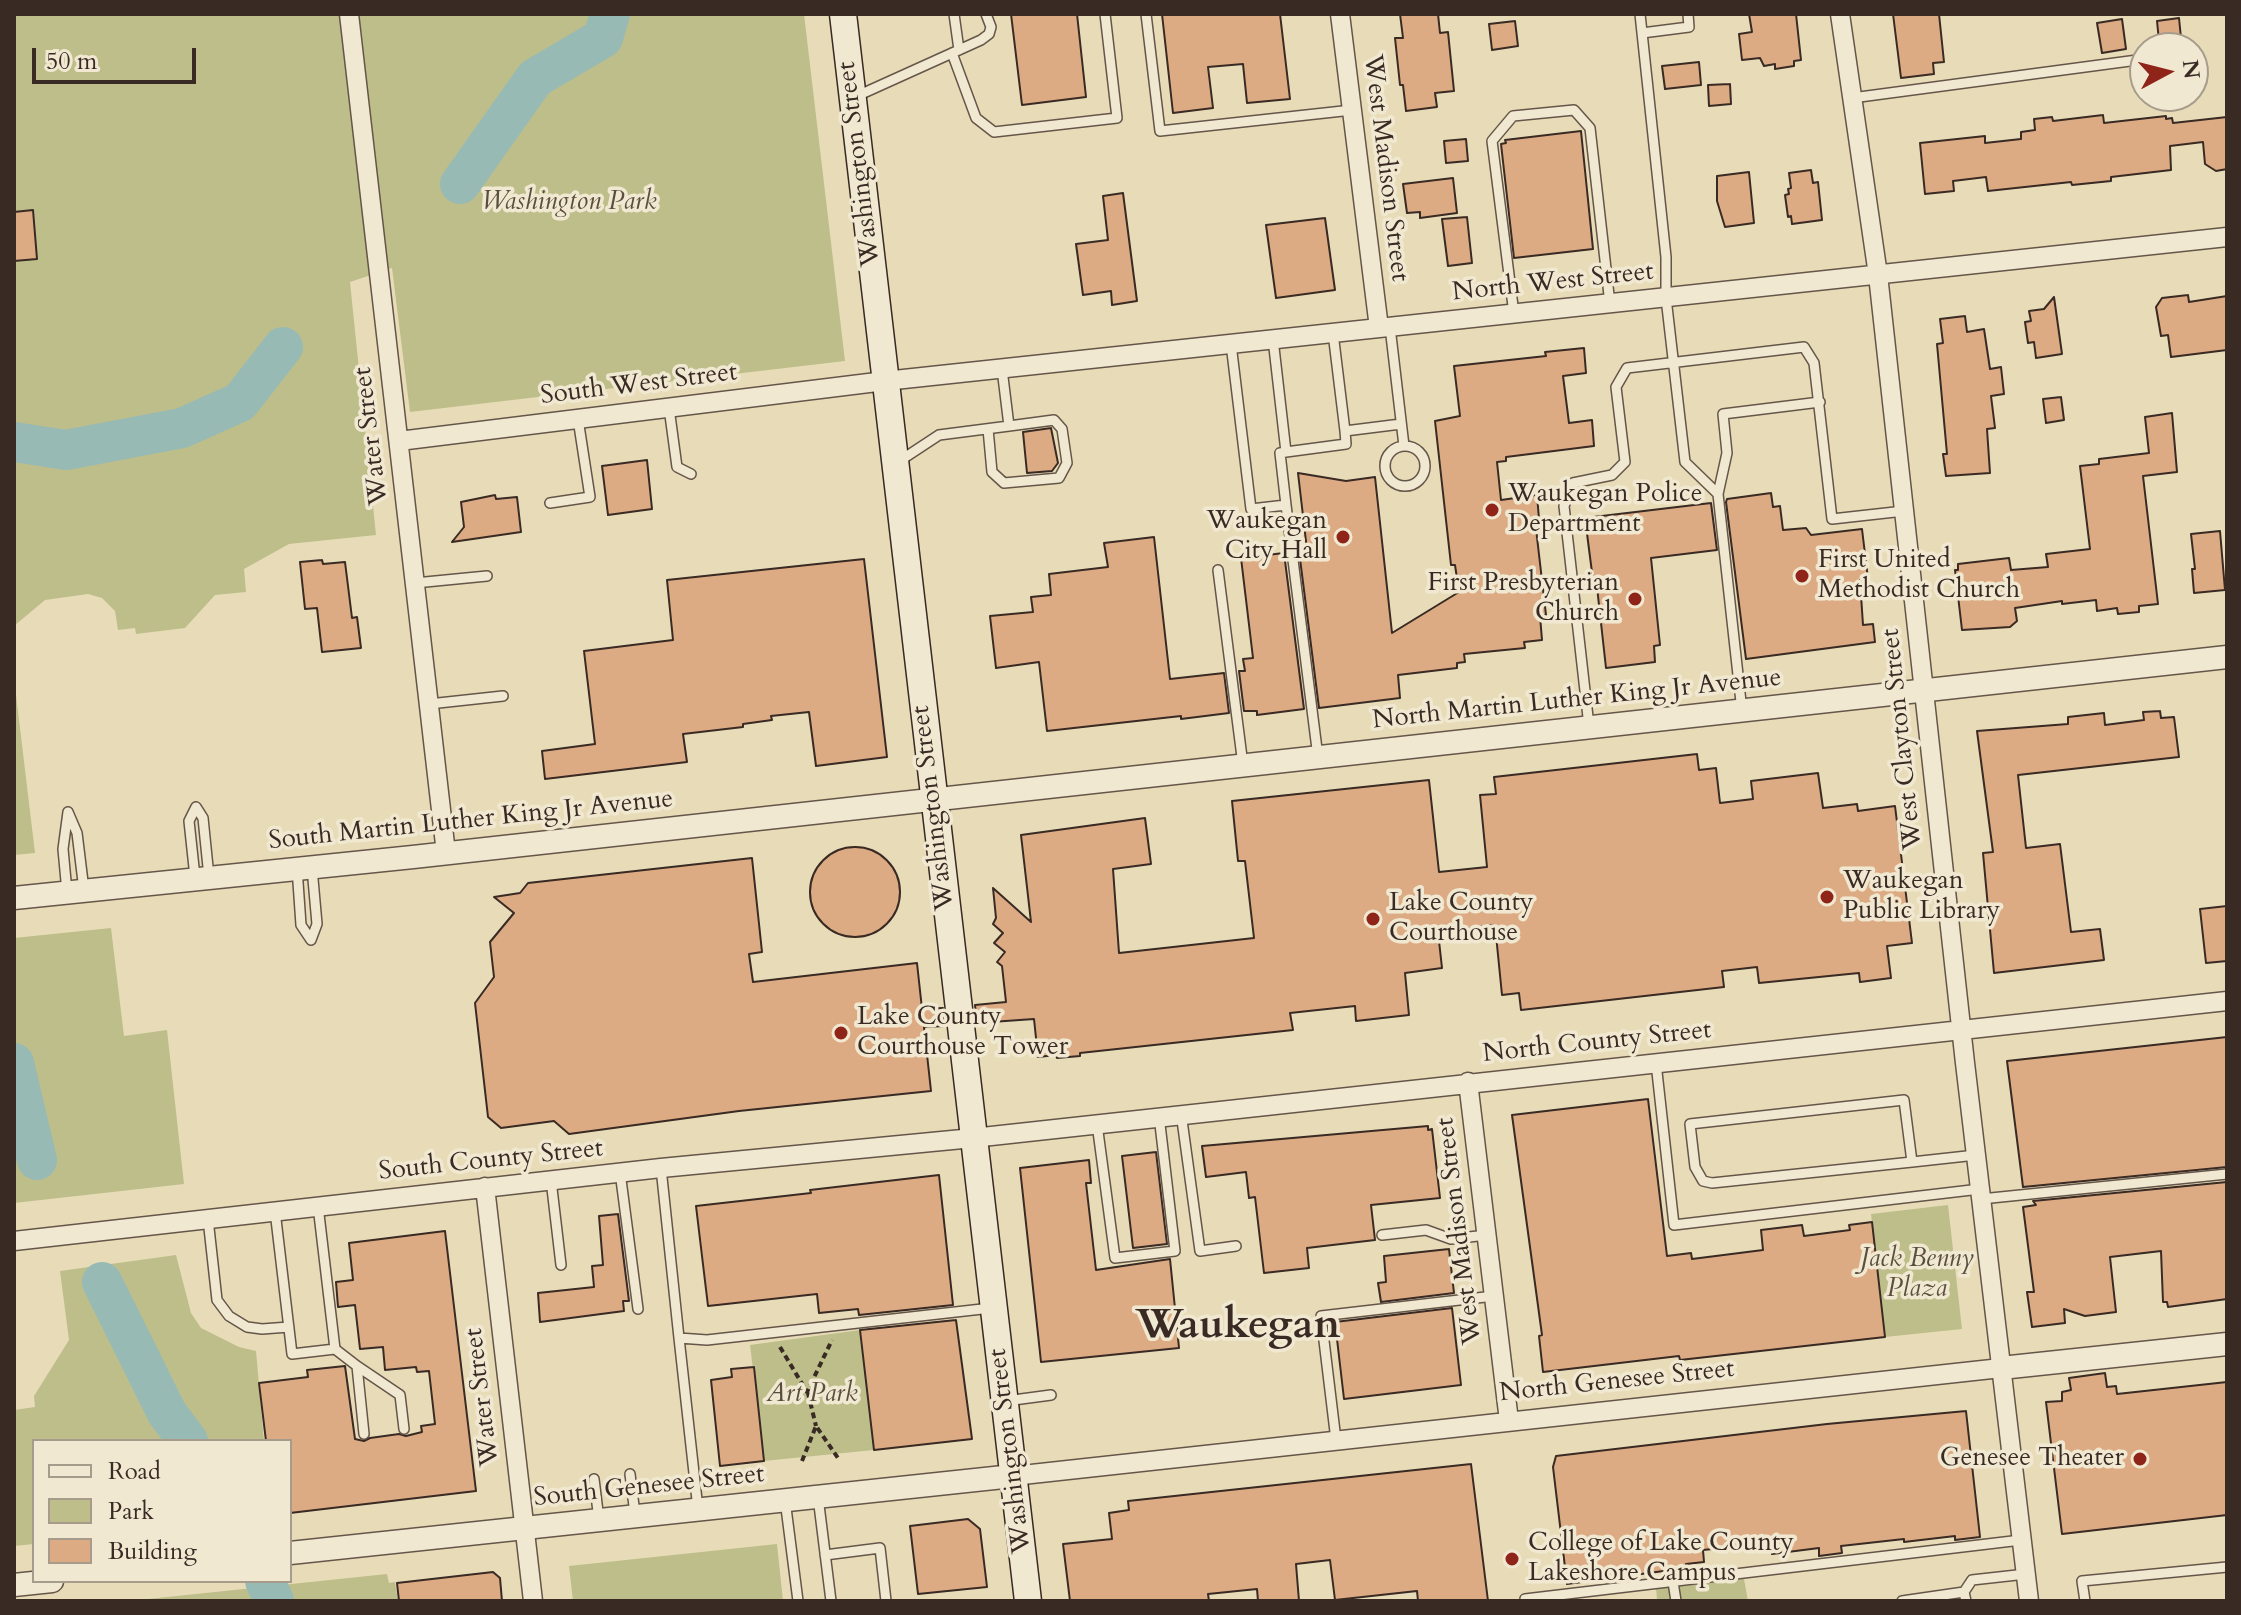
<!DOCTYPE html>
<html>
<head>
<meta charset="utf-8">
<style>
  body { margin:0 }
  #map { position:relative; width:2241px; height:1615px; overflow:hidden; background:#e8dcb8; font-family:Cardo,serif }
  canvas { display:block }
  .frame { position:absolute; inset:0; border:16px solid #392a24; pointer-events:none }
  .legend { position:absolute; left:32px; top:1439px; width:260px; height:144px; box-sizing:border-box; background:#f0e8d1; border:2px solid #a79c8c; margin:0; padding:10px 14px; list-style:none; font-size:24px; color:#392a24 }
  .legend li { display:flex; align-items:center; gap:16px; height:40px }
  .legend b { width:40px; border:2px solid #a79c8c }
  .north { position:absolute; left:2129px; top:32px; width:80px; height:80px; box-sizing:border-box; background:#f0e8d1; border:2px solid #a79c8c; border-radius:50%; rotate:83deg; font-size:22px; font-weight:700; line-height:32px; text-align:center; color:#392a24 }
  .north::after { content:''; display:block; margin:auto; width:28px; height:36px; background:#8f2418; clip-path:polygon(50% 0,100% 100%,50% 72%,0 100%) }
  .scale { position:absolute; left:32px; top:48px; width:164px; height:36px; box-sizing:border-box; border:4px solid #392a24; border-top:0; padding-left:10px; font-size:24px; line-height:28px; white-space:nowrap; color:#392a24; -webkit-text-stroke:6px #f0e8d1; paint-order:stroke }
</style>
</head>
<body>
<div id="map">
<canvas width="2241" height="1615"></canvas>
<div class="frame"></div>
<ul class="legend">
<li><b style="height:10px;background:#f0e8d1"></b>Road</li>
<li><b style="height:22px;background:#bdbe8a"></b>Park</li>
<li><b style="height:22px;background:#ddab83"></b>Building</li>
</ul>
<div class="north">N</div>
<div class="scale">50 m</div>
</div>
<script>
const ctx = document.querySelector('canvas').getContext('2d');
ctx.lineJoin = 'round';
function fillPath(path, color) {
  ctx.fillStyle = color;
  ctx.fill(path, 'evenodd');
}
function shape(rows) {
  const path = new Path2D();
  for (const r of rows) {
    if (r.length === 3) {
      path.moveTo(r[0] + r[2], r[1]);
      path.arc(r[0], r[1], r[2], 0, 2 * Math.PI);
      continue;
    }
    path.moveTo(r[0], r[1]);
    for (let i = 2; i < r.length; i += 2) path.lineTo(r[i], r[i + 1]);
  }
  return path;
}
function strokePath(path, color, width, dash) {
  ctx.strokeStyle = color;
  ctx.lineWidth = width;
  ctx.lineCap = dash ? 'butt' : 'round';
  ctx.setLineDash(dash || []);
  ctx.stroke(path);
}
function drawText(font, color, halo, rows, align = 'center') {
  ctx.font = font + ' Cardo,serif';
  ctx.lineWidth = 7;
  ctx.setLineDash([]);
  ctx.textBaseline = 'middle';
  ctx.strokeStyle = halo;
  ctx.fillStyle = color;
  for (const [text, x, y, turn = 0] of rows) {
    ctx.save();
    ctx.translate(x, y);
    ctx.rotate((+turn || 0) * Math.PI / 180);
    ctx.textAlign = isNaN(turn) ? turn : align;
    if (halo) ctx.strokeText(text, 0, 0);
    ctx.fillText(text, 0, 0);
    ctx.restore();
  }
}
fillPath(shape([
  [14,14,804,14,845,361,410,412,392,268,350,282,376,535,289,544,244,569,246,592,215,595,185,628,136,634,135,628,118,630,115,611,102,598,88,594,45,600,14,626],
  [14,678,35,853,14,855],
  [111,928,124,1036,167,1030,184,1184,14,1203,14,938],
  [1948,1205,1962,1329,1885,1337,1871,1214],
  [176,1255,191,1313,201,1328,239,1347,256,1351,264,1441,34,1441,34,1544,14,1546,14,1410,35,1407,34,1396,69,1340,60,1271],
  [860,1330,874,1450,764,1461,750,1345],
  [777,1544,783,1601,573,1601,569,1566],
  [387,1574,389,1583,395,1582,398,1601,129,1601],
  [1744,1579,1748,1601,1657,1601,1656,1586,1680,1583,1682,1586]
]), '#bdbe8a');
strokePath(shape([
  [460,184,535,78,603,38,610,14],
  [14,442,66,450,182,428,240,402,283,347],
  [14,1063,37,1160],
  [102,1282,167,1413,188,1441],
  [265,1581,274,1601]
]), '#98bab5', 40);
const building = shape([
  [1011,14,1077,14,1086,97,1022,105,1011,14],
  [1162,14,1280,14,1290,99,1247,103,1243,64,1208,67,1213,108,1173,113,1162,14],
  [1400,14,1438,14,1440,33,1448,32,1454,91,1435,93,1437,107,1406,111,1403,85,1400,85,1395,38,1403,38,1400,14],
  [1749,14,1796,14,1801,60,1794,61,1794,66,1775,69,1775,64,1764,66,1760,58,1742,60,1739,34,1752,32,1749,14],
  [1893,14,1939,14,1944,62,1933,63,1934,74,1901,78,1893,14],
  [2179,18,2181,38,2159,41,2157,21,2179,18],
  [2122,19,2126,49,2102,53,2097,23,2122,19],
  [1515,21,1518,46,1492,50,1489,24,1515,21],
  [1699,62,1701,85,1665,89,1662,66,1699,62],
  [1730,84,1731,104,1709,106,1708,85,1730,84],
  [2103,115,2104,123,2166,116,2166,119,2172,118,2173,123,2227,117,2227,169,2216,171,2205,164,2203,142,2170,146,2171,170,2111,177,2111,181,2072,185,2071,182,1988,191,1986,177,1953,181,1954,191,1925,194,1920,143,1985,136,1985,143,2021,139,2021,132,2035,130,2034,119,2052,117,2053,121,2103,115],
  [1581,131,1593,249,1514,258,1501,144,1506,143,1505,140,1581,131],
  [1466,139,1468,161,1446,163,1444,141,1466,139],
  [1811,170,1813,183,1818,182,1822,220,1792,224,1791,216,1788,217,1785,195,1789,194,1788,189,1791,188,1789,173,1811,170],
  [1749,172,1754,223,1725,227,1717,201,1717,176,1749,172],
  [1453,178,1457,213,1420,218,1420,212,1407,213,1403,184,1453,178],
  [1123,193,1137,301,1112,305,1111,291,1083,295,1076,244,1108,240,1103,196,1123,193],
  [33,210,37,259,14,261,14,212,33,210],
  [1467,217,1472,263,1448,266,1442,219,1467,217],
  [1325,218,1335,290,1276,298,1266,225,1325,218],
  [2188,295,2189,302,2227,296,2227,350,2171,357,2168,335,2161,336,2156,307,2162,298,2188,295],
  [2054,297,2062,354,2036,358,2034,342,2028,343,2025,322,2031,321,2029,311,2044,309,2054,297],
  [1965,316,1967,332,1984,329,1990,369,2001,367,2004,394,1991,396,1995,428,1987,429,1990,473,1946,476,1943,454,1947,454,1937,344,1943,343,1940,319,1965,316],
  [1584,348,1586,373,1563,376,1569,423,1592,420,1594,446,1506,457,1506,461,1497,462,1501,500,1537,495,1539,519,1535,520,1546,615,1540,616,1542,640,1524,642,1525,648,1464,654,1465,662,1457,663,1457,668,1398,675,1400,698,1319,708,1299,551,1307,550,1298,473,1346,481,1375,477,1392,633,1459,592,1455,565,1451,565,1435,421,1460,416,1454,366,1546,356,1545,352,1584,348],
  [2061,397,2064,420,2046,423,2043,399,2061,397],
  [2172,413,2177,472,2143,476,2158,604,2139,606,2139,612,2118,614,2117,608,2097,611,2096,600,2062,604,2062,601,2015,608,2017,621,2010,627,1962,630,1955,570,1958,570,1958,564,2009,558,2011,570,2048,567,2046,554,2090,549,2080,466,2099,464,2099,459,2149,453,2145,417,2172,413],
  [1051,428,1058,463,1052,471,1027,473,1023,432,1051,428],
  [647,460,652,509,608,515,602,466,647,460],
  [1771,493,1773,507,1780,506,1783,530,1806,528,1811,535,1862,529,1868,579,1860,580,1863,625,1873,624,1875,642,1746,659,1726,502,1727,499,1771,493],
  [495,495,496,499,517,497,521,532,452,542,464,527,461,502,495,495],
  [1711,503,1717,550,1651,558,1660,645,1654,646,1655,662,1606,668,1597,587,1594,588,1585,518,1711,503],
  [2220,531,2225,590,2194,593,2192,569,2195,569,2191,534,2220,531],
  [1154,537,1170,679,1224,673,1229,713,1181,719,1181,716,1047,731,1039,662,996,668,990,616,1033,612,1031,597,1051,595,1049,574,1108,567,1104,543,1154,537],
  [1284,553,1304,709,1257,715,1257,711,1244,711,1239,671,1245,671,1243,659,1253,658,1241,558,1284,553],
  [864,559,887,757,816,766,809,712,771,716,772,720,743,724,743,727,683,734,687,762,545,779,542,751,595,744,584,651,673,640,667,580,864,559],
  [322,560,323,564,345,562,352,618,357,617,361,648,322,652,317,608,305,609,300,562,322,560],
  [2160,711,2161,718,2174,717,2179,757,2018,775,2026,848,2060,844,2071,932,2100,929,2104,960,1994,973,1983,853,1993,852,1977,731,2068,724,2068,717,2104,713,2105,725,2144,720,2143,712,2160,711],
  [1697,754,1699,770,1716,768,1720,803,1753,799,1751,781,1818,773,1823,808,1857,804,1858,811,1895,806,1912,943,1887,946,1891,978,1860,982,1859,973,1759,983,1757,967,1722,971,1724,987,1521,1010,1519,993,1502,995,1495,925,1438,932,1442,968,1405,973,1409,1015,1356,1021,1355,1006,1290,1013,1293,1030,1080,1053,1080,1056,1057,1058,1056,1055,1038,1057,1034,1019,977,1023,975,1005,1006,1002,1002,966,997,962,1005,952,994,943,1003,933,993,924,996,918,993,888,1031,922,1021,835,1145,818,1151,864,1113,869,1119,953,1254,938,1245,861,1238,861,1232,801,1429,780,1439,872,1487,867,1480,795,1496,794,1494,777,1697,754],
  [855,892,45],
  [752,858,762,952,749,954,753,982,917,963,922,1009,943,1008,945,1026,924,1027,931,1091,739,1111,569,1134,554,1121,501,1128,488,1117,475,1003,494,977,490,942,514,913,494,897,520,893,528,883,752,858],
  [2227,906,2227,961,2206,963,2200,909,2227,906],
  [2227,1037,2227,1167,2023,1187,2007,1061,2227,1037],
  [1648,1099,1667,1256,1691,1253,1692,1259,1763,1250,1761,1230,1802,1225,1804,1236,1850,1230,1849,1225,1872,1222,1885,1337,1680,1360,1679,1356,1543,1372,1539,1336,1542,1335,1512,1115,1648,1099],
  [1428,1126,1428,1130,1432,1129,1440,1198,1371,1205,1375,1240,1307,1248,1309,1268,1264,1273,1255,1197,1249,1198,1246,1172,1206,1177,1202,1146,1428,1126],
  [1156,1152,1167,1244,1133,1248,1122,1156,1156,1152],
  [1089,1160,1091,1183,1086,1183,1096,1270,1170,1259,1179,1348,1041,1362,1020,1168,1089,1160],
  [939,1175,953,1305,859,1315,858,1309,819,1313,817,1294,708,1306,696,1206,811,1193,810,1190,939,1175],
  [2227,1182,2227,1299,2168,1307,2167,1302,2163,1302,2161,1251,2110,1257,2116,1312,2085,1316,2064,1309,2065,1323,2032,1327,2027,1292,2034,1292,2023,1207,2036,1205,2033,1201,2227,1182],
  [618,1214,629,1301,623,1301,624,1311,540,1322,538,1293,594,1287,592,1266,603,1265,599,1216,618,1214],
  [445,1231,476,1491,290,1513,290,1441,266,1441,259,1383,308,1377,307,1370,345,1366,355,1439,364,1441,370,1438,399,1434,406,1436,422,1432,421,1426,435,1424,429,1371,417,1372,416,1367,385,1370,383,1347,360,1349,355,1305,338,1307,336,1282,353,1280,349,1243,445,1231],
  [1449,1249,1454,1293,1381,1302,1378,1283,1386,1282,1384,1256,1449,1249],
  [1452,1308,1461,1385,1344,1399,1335,1322,1452,1308],
  [956,1320,972,1439,874,1450,860,1330,956,1320],
  [754,1367,764,1461,720,1466,711,1380,732,1377,731,1369,754,1367],
  [2105,1373,2107,1387,2116,1386,2117,1394,2227,1382,2227,1515,2062,1534,2046,1402,2062,1401,2062,1392,2071,1390,2069,1378,2105,1373],
  [1966,1411,1980,1537,1955,1540,1955,1536,1904,1542,1904,1539,1841,1546,1842,1553,1819,1556,1819,1548,1772,1554,1771,1543,1703,1550,1704,1562,1686,1564,1686,1568,1567,1584,1553,1467,1556,1456,1827,1424,1966,1411],
  [1471,1464,1488,1601,1418,1601,1417,1591,1335,1600,1330,1560,1296,1564,1299,1601,1258,1601,1257,1589,1208,1594,1209,1601,1070,1601,1063,1544,1112,1539,1109,1513,1129,1510,1128,1501,1471,1464],
  [968,1519,980,1529,987,1587,918,1594,910,1526,968,1519],
  [493,1572,500,1578,502,1601,399,1601,397,1583,493,1572]
]);
fillPath(building, '#ddab83');
strokePath(building, '#392a24', 2);
const service = shape([
  [954,14,959,50],
  [1146,14,1160,131,1352,110],
  [1640,14,1666,257,1666,298,1685,462,1718,494],
  [1642,33,1689,27,1688,14],
  [952,53,976,118,994,132,1117,118,1105,14],
  [857,96,981,40,989,34,991,27,986,14],
  [1852,98,2145,59],
  [1514,314,1492,141,1513,116,1574,110,1590,128,1610,304],
  [1390,327,1404,446],
  [1333,333,1345,431],
  [1273,339,1286,452,1346,444,1345,431,1401,424],
  [1231,344,1251,509,1286,505,1280,453,1286,452],
  [669,408,677,467,691,474],
  [988,429,992,472,1004,483,1059,478,1067,463,1062,429,1054,420,1009,426],
  [1405,466,20],
  [898,462,939,435,1009,426,1002,369],
  [550,503,590,497,578,419],
  [1286,505,1318,757],
  [1218,570,1243,765],
  [415,583,487,576],
  [429,704,503,696],
  [1742,711,1718,494,1727,453,1723,414,1820,402],
  [1589,726,1564,506,1573,483,1612,475,1625,462,1616,387,1627,368,1804,347,1814,363,1832,519,1904,511],
  [196,807,203,818,209,877],
  [68,812,77,833,84,890],
  [297,868,301,925,311,940,317,924,312,868],
  [195,877,189,821,196,807],
  [67,892,63,849,68,812],
  [1656,1063,1674,1225,1980,1189],
  [1181,1113,1200,1251,1236,1246],
  [1097,1124,1115,1258,1175,1251,1159,1116],
  [1912,1162,1904,1100,1690,1124,1695,1167,1703,1181,1712,1183,1912,1162,1976,1155],
  [661,1168,679,1338,707,1340,991,1308],
  [620,1172,638,1309],
  [551,1180,561,1265],
  [1981,1199,2227,1174],
  [318,1206,335,1349],
  [275,1211,292,1354,335,1349,357,1366,364,1434],
  [208,1219,217,1300,229,1316,247,1327,262,1329,289,1327],
  [1382,1235,1426,1230,1451,1239,1487,1235],
  [679,1338,698,1509],
  [357,1366,400,1395,404,1429],
  [1006,1401,1051,1395],
  [1336,1440,1321,1316,1494,1296],
  [630,1474,635,1514],
  [594,1479,599,1520],
  [818,1497,831,1601],
  [785,1500,798,1601],
  [825,1555,880,1548,886,1601],
  [1673,1582,1676,1601],
  [1964,1592,1972,1580,2026,1574],
  [1525,1601,1525,1599,2021,1540],
  [1902,1601,1964,1592,1966,1601],
  [2085,1601,2082,1581,2227,1567]
]);
const minor = shape([
  [349,14,446,853],
  [1340,14,1379,328],
  [1840,14,1878,275,1965,1063,2029,1601],
  [399,441,885,381,2227,237],
  [1468,1082,1509,1421],
  [485,1187,533,1601],
  [14,1241,661,1168,973,1138,2227,1001],
  [1013,1476,2001,1368]
]);
const tertiary = shape([
  [14,898,413,857,2227,657],
  [2001,1368,2227,1344],
  [290,1553,1013,1476],
  [14,1585,52,1581]
]);
const secondary = shape([
  [843,14,1028,1601]
]);
strokePath(service, '#655649', 12);
strokePath(minor, '#655649', 21);
strokePath(tertiary, '#655649', 25);
strokePath(secondary, '#392a24', 29);
strokePath(shape([
  [780,1347,807,1392,832,1340],
  [808,1393,816,1426],
  [802,1461,816,1426,838,1458]
]), '#392a24', 4, [6, 4]);
strokePath(service, '#f0e8d1', 9);
strokePath(minor, '#f0e8d1', 18);
strokePath(tertiary, '#f0e8d1', 22);
strokePath(secondary, '#f0e8d1', 26);
for (const [x, y, r, color] of [
  [1492,510,8,"#8f2418"],
  [1343,537,8,"#8f2418"],
  [1802,576,8,"#8f2418"],
  [1635,599,8,"#8f2418"],
  [1827,897,8,"#8f2418"],
  [1373,919,8,"#8f2418"],
  [841,1033,8,"#8f2418"],
  [2140,1459,8,"#8f2418"],
  [1512,1559,8,"#8f2418"]
]) {
  const dot = new Path2D();
  dot.arc(x, y, r, 0, 2 * Math.PI);
  ctx.fillStyle = color;
  ctx.fill(dot);
  strokePath(dot, '#f0e8d1', 3);
}
drawText('26px', '#392a24', '#f0e8d1', [
  ["Washington Street",860,164,-97],
  ["West Madison Street",1385,168,83],
  ["North West Street",1553,283,-6],
  ["South West Street",639,385,-7],
  ["Water Street",372,436,-97],
  ["North Martin Luther King Jr Avenue",1577,700,-6],
  ["West Clayton Street",1903,739,-96],
  ["Washington Street",934,808,-97],
  ["South Martin Luther King Jr Avenue",471,821,-6],
  ["North County Street",1597,1043,-6],
  ["South County Street",491,1161,-6],
  ["West Madison Street",1460,1231,-97],
  ["North Genesee Street",1617,1382,-6],
  ["Water Street",483,1397,-97],
  ["Washington Street",1011,1451,-97],
  ["South Genesee Street",649,1487,-6]
]);
drawText('italic 26px', '#5a4f3e', '#f0e8d1', [
  ["Washington Park",569,203],
  ["Jack Benny",1917,1260],
  ["Plaza",1917,1290],
  ["Art Park",812,1395]
]);
drawText('26px', '#392a24', '#f0e8d1', [
  ["Waukegan Police",1508,495],
  ["Department",1508,525],
  ["Waukegan",1327,522,"right"],
  ["City Hall",1327,552,"right"],
  ["First United",1818,561],
  ["Methodist Church",1818,591],
  ["First Presbyterian",1619,584,"right"],
  ["Church",1619,614,"right"],
  ["Waukegan",1843,882],
  ["Public Library",1843,912],
  ["Lake County",1389,904],
  ["Courthouse",1389,934],
  ["Lake County",857,1018],
  ["Courthouse Tower",857,1048],
  ["Genesee Theater",2124,1459,"right"],
  ["College of Lake County",1528,1544],
  ["Lakeshore Campus",1528,1574]
], 'left');
drawText('bold 42px', '#392a24', '#f0e8d1', [
  ["Waukegan",1238,1327]
]);
</script>
</body>
</html>
